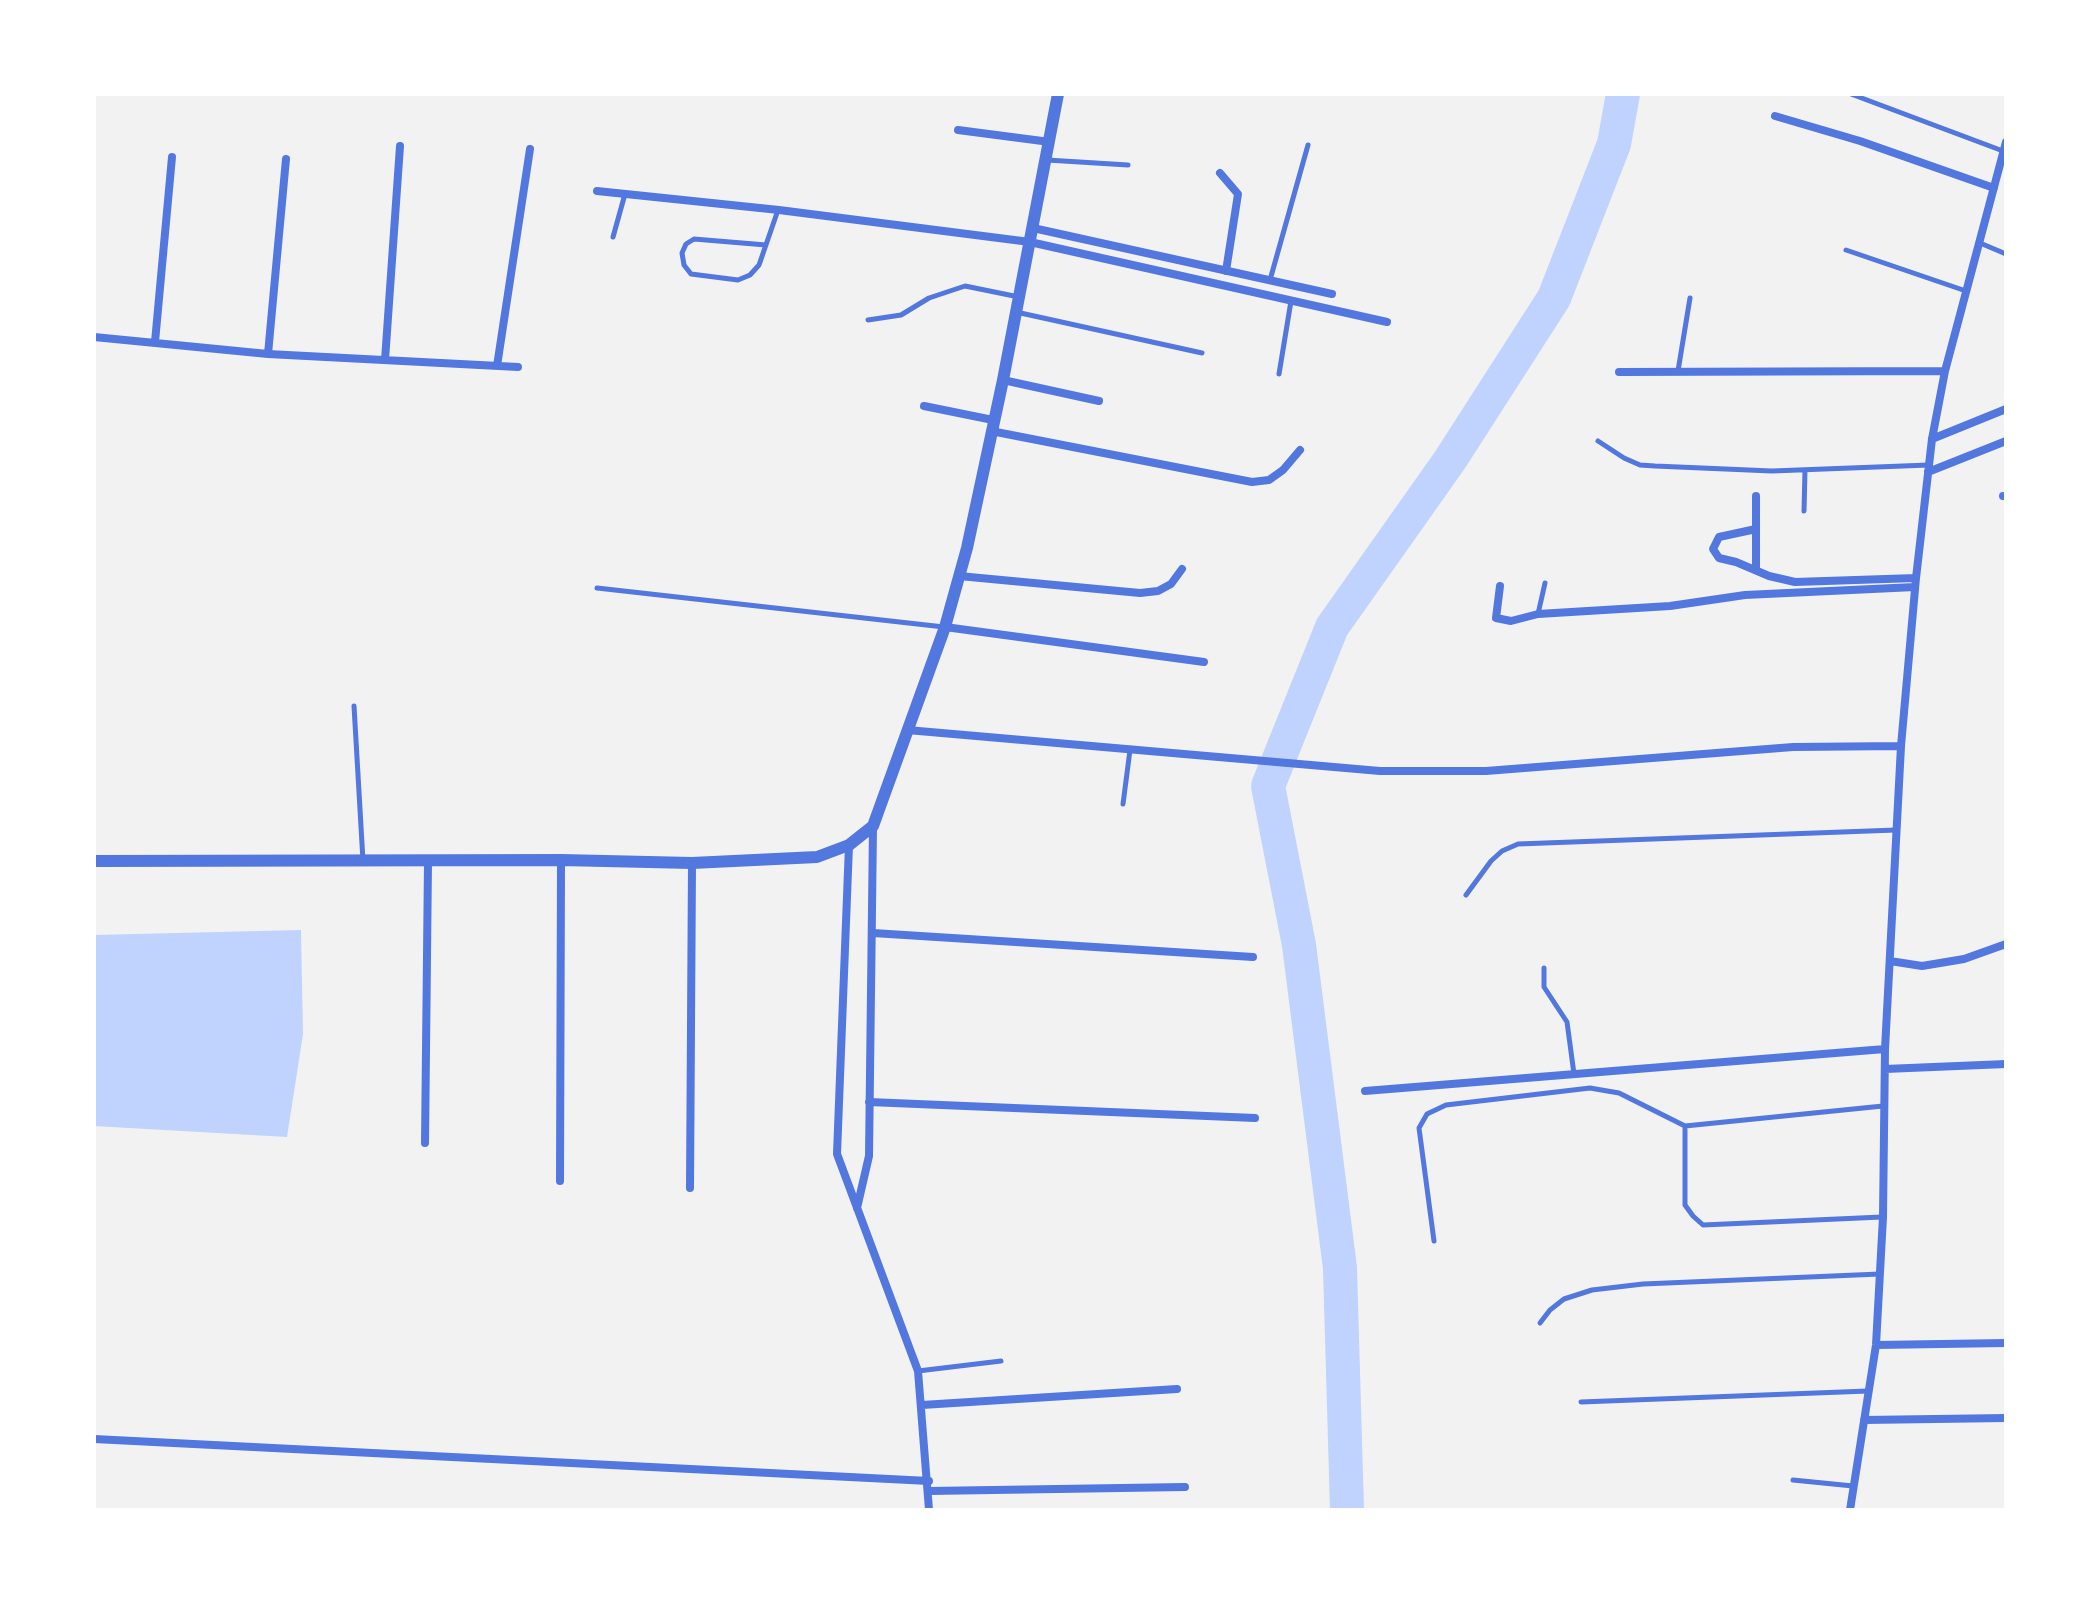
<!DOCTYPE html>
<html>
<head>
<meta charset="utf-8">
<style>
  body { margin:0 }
  #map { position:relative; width:2100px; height:1604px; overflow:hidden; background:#f2f2f2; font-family:"DM Sans",sans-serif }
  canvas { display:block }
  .frame { position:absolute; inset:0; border:96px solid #fff; pointer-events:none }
</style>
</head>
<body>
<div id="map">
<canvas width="2100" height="1604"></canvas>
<div class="frame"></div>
</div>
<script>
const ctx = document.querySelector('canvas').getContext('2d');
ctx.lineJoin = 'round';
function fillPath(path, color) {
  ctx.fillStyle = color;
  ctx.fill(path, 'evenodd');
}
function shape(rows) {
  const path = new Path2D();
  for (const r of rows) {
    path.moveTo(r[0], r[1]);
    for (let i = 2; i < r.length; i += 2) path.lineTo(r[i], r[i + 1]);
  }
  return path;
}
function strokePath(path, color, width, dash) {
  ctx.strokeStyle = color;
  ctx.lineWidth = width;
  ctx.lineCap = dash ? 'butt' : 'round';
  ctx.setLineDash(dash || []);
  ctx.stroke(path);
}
fillPath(shape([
  [301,930,303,1034,287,1137,94,1126,94,935]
]), '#bfd3fe');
strokePath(shape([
  [1347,1510,1340,1268,1299,945,1268,786,1332,627,1450,460,1554,298,1614,144,1623,94]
]), '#bfd3fe', 34);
strokePath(shape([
  [1851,94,2003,151],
  [1047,160,1128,165],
  [613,237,625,194],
  [1980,243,2006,254],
  [766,245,694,239,686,244,682,253,684,265,691,274,738,280,750,275,759,265,778,210],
  [1846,250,1966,291],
  [1270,280,1308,145],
  [1016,312,1202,353],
  [868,320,901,315,929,298,965,286,1019,297],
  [1678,371,1690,298],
  [1279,374,1291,301],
  [1598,441,1624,458,1640,465,1655,466,1772,471,1929,465],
  [1804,511,1805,470],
  [597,588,944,627],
  [1538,614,1545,583],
  [354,706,363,861],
  [1123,804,1130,750],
  [1466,895,1491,861,1502,851,1518,844,1896,830],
  [1544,968,1544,987,1567,1022,1574,1074],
  [1882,1217,1703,1225,1693,1216,1685,1205,1685,1126,1883,1106],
  [1434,1241,1419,1128,1427,1114,1446,1105,1590,1088,1619,1093,1685,1126],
  [1540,1323,1550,1310,1564,1299,1592,1290,1643,1284,1880,1274],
  [918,1371,1001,1361],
  [1581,1402,1868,1391],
  [1793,1480,1853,1486]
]), '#5277de', 5);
strokePath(shape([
  [1775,116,1860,141,1994,188],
  [958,130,1050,142],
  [1220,173,1238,194,1226,271],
  [597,191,779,210,1030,242,1387,322],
  [1033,228,1332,294],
  [94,337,268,354,518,367],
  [155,342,172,157],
  [268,354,286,159],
  [385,360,400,146],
  [497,366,530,149],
  [1619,372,1945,371],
  [1003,380,1099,401],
  [924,406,993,420],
  [991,431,1252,482,1269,480,1283,470,1300,450],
  [1932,439,2006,409],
  [1928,472,2006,441],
  [1756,496,1756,529,1719,537,1713,549,1719,558,1736,562,1769,576,1795,582,1916,578],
  [2003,496,2006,496],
  [1756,529,1756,570],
  [959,576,1140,593,1158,591,1171,584,1182,569],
  [1500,586,1496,618,1511,621,1538,614,1670,606,1745,595,1915,587],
  [945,627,1204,662],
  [907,730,1380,771,1486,771,1793,747,1901,746],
  [849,845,837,1154,918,1371,929,1510],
  [873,933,1253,957],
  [1890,961,1922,966,1964,959,2006,944],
  [1885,1069,2006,1064],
  [1365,1091,1885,1049],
  [869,1102,1255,1118],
  [425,1143,428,862],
  [560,1181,561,860],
  [690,1188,692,863],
  [857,1208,869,1156,873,826],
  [1876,1345,2006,1343],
  [922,1405,1177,1389],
  [1864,1420,2006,1418],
  [94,1439,929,1481],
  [929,1491,1185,1487],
  [1850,1510,1876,1345,1883,1217,1885,1049,1901,746,1916,578,1932,439,1945,371,2006,142]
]), '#5277de', 8);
strokePath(shape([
  [94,861,561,860,692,863,817,857,849,845,873,826,945,627,967,548,1003,380,1058,94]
]), '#5277de', 12);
</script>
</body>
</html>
